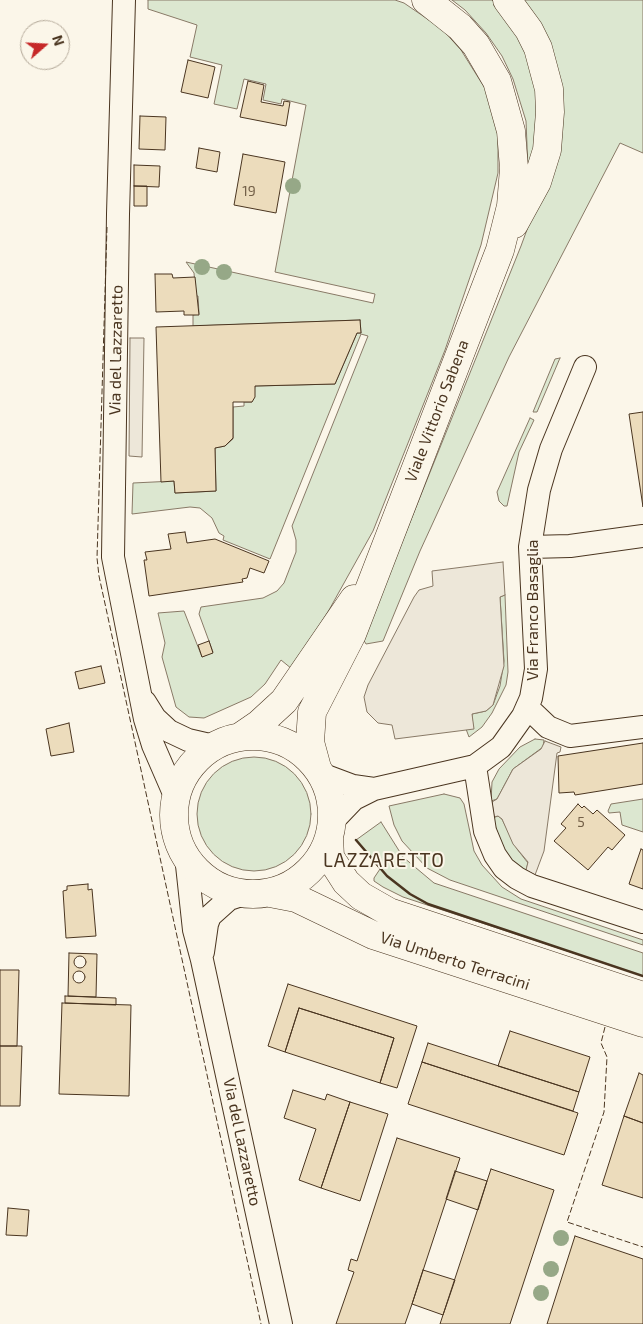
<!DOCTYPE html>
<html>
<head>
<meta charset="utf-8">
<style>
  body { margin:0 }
  #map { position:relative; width:643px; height:1324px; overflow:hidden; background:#fbf6e9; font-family:"Exo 2",sans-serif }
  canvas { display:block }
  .north { position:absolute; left:20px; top:20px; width:50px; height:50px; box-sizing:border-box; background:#fbf6e9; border:1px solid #b4a999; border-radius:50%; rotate:71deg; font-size:14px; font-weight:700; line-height:20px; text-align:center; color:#4a3520 }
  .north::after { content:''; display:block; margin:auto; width:18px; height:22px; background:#c62828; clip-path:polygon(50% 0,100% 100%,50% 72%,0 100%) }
</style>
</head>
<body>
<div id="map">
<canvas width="643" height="1324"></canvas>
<div class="north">N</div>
</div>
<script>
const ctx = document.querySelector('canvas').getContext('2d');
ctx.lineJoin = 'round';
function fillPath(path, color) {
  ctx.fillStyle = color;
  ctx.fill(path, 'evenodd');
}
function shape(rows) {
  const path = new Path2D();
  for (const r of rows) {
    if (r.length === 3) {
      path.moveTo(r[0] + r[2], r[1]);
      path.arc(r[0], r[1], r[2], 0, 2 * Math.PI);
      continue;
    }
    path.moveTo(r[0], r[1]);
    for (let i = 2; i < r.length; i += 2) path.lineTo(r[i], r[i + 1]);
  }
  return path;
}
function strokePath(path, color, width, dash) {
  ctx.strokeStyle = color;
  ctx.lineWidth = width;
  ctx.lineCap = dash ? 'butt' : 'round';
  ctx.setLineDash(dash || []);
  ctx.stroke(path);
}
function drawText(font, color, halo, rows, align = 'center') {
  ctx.font = font + ' "Exo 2",sans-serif';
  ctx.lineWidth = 4;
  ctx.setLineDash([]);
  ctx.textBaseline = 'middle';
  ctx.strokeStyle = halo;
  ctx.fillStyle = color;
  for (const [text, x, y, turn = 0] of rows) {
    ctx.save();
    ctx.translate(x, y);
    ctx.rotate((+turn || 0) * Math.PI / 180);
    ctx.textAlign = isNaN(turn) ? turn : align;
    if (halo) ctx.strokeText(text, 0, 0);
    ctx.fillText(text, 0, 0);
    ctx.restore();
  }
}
const green = shape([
  [148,0,395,0,404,3,442,29,461,50,486,90,498,135,498,173,481,245,445,350,373,531,329,610,292,669,281,660,265,684,251,697,204,718,189,717,176,707,162,657,165,643,158,613,184,611,202,657,213,652,199,614,201,607,263,598,277,591,284,583,296,552,296,540,292,526,368,336,361,334,270,559,223,540,224,536,219,533,212,518,200,508,190,507,132,514,133,483,174,481,175,493,216,491,215,448,225,446,233,439,233,407,244,406,244,402,252,402,255,386,335,384,357,333,361,333,360,320,193,326,193,315,199,314,198,296,196,296,194,273,186,262,373,303,375,294,275,272,306,105,282,99,281,104,263,100,266,84,244,79,237,109,214,104,222,65,190,57,197,25,148,9,148,0],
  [452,0,492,0,506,14,522,38,542,115,528,170,526,121,513,79,502,56,486,33,465,10,452,0],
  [519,0,643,0,643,153,620,143,509,357,420,551,383,641,366,644,363,639,521,246,554,156,519,0],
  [560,358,537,412,533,412,555,359,560,358],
  [530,418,534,420,519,452,507,506,504,506,499,501,497,492,530,418],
  [505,595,508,672,506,685,492,713,482,727,469,737,466,729,473,728,472,714,486,711,493,705,500,686,504,661,500,597,505,595],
  [535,739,544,740,543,747,513,769,497,799,491,801,492,782,499,769,520,747,535,739],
  [254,814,57],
  [444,794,460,798,464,804,474,851,482,865,502,887,521,899,643,940,643,945,450,880,427,868,402,841,394,825,389,806,444,794],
  [643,799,643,832,622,825,620,812,609,813,608,811,611,804,643,799],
  [498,816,502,819,517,849,528,863,526,870,514,864,502,848,493,818,498,816],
  [381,822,403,857,434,883,643,953,643,976,403,897,383,887,374,881,374,878,380,869,356,840,381,822]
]);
fillPath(green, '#dce7d0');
strokePath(green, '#887966', 1);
const parking = shape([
  [130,338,144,338,142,457,129,456,130,338],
  [503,562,505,595,500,597,504,666,493,705,486,711,472,714,474,729,395,739,392,725,378,723,367,712,364,697,368,685,414,597,419,590,433,586,432,571,503,562],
  [545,741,561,747,560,752,557,753,544,851,535,875,526,870,528,862,513,844,502,819,498,816,494,817,492,802,497,799,513,769,541,749,545,741]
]);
fillPath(parking, '#ede7d9');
strokePath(parking, '#887966', 1);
const building = shape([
  [188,60,215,67,208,98,181,92,188,60],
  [248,81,264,85,261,102,283,106,284,101,290,102,286,126,240,117,248,81],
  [140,116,166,117,165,150,139,149,140,116],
  [199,148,220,152,217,172,196,168,199,148],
  [243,154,285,162,276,213,234,205,243,154],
  [134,165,160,166,159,187,134,186,134,165],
  [134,186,147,186,147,206,134,206,134,186],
  [155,274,172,274,173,278,195,277,199,315,184,315,184,311,156,312,155,274],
  [360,320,361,333,357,333,335,384,255,386,255,397,252,402,233,402,233,438,225,446,215,448,216,491,175,493,174,481,161,482,156,327,360,320],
  [643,412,643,507,629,414,643,412],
  [185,532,187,543,215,539,269,561,264,573,250,568,247,578,242,579,243,582,149,596,144,560,147,560,145,552,171,549,168,534,185,532],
  [209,641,213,653,202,657,198,645,209,641],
  [101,666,105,683,79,689,75,672,101,666],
  [69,723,74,752,51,756,46,729,69,723],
  [643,743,643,784,575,795,574,792,559,793,558,756,643,743],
  [578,804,582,808,584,806,593,814,597,810,625,835,612,850,608,847,588,870,554,841,566,828,561,824,578,804],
  [641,849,643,850,643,889,629,884,641,849],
  [88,884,88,890,92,889,96,936,66,938,63,891,67,890,67,886,88,884],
  [69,953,97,954,96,997,68,996,69,953],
  [80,962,6],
  [0,970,19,970,17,1046,0,1046,0,970],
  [79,977,6],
  [288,984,417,1026,397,1088,380,1083,394,1038,299,1008,285,1052,268,1046,288,984],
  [65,996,116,998,116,1005,65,1003,65,996],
  [62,1003,131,1005,129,1096,59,1094,62,1003],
  [299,1008,394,1038,380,1083,285,1052,299,1008],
  [510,1031,590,1057,579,1092,498,1066,510,1031],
  [428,1043,579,1092,573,1111,422,1062,428,1043],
  [0,1046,22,1046,20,1106,0,1106,0,1046],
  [422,1062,578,1113,564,1155,408,1104,422,1062],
  [639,1073,643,1075,643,1123,624,1116,639,1073],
  [293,1090,325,1100,327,1094,350,1102,321,1188,299,1180,316,1129,284,1118,293,1090],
  [350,1102,388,1114,360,1201,321,1188,350,1102],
  [624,1116,643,1123,643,1198,602,1185,624,1116],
  [397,1138,460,1158,412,1304,405,1324,336,1324,354,1272,348,1270,351,1259,357,1261,397,1138],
  [491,1169,554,1190,510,1324,440,1324,491,1169],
  [455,1171,487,1181,478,1210,446,1199,455,1171],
  [8,1208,29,1210,27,1236,6,1235,8,1208],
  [575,1236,643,1259,643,1324,547,1324,575,1236],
  [423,1270,455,1280,443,1315,412,1304,423,1270]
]);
fillPath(building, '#ecdcbc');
strokePath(building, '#4a3520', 1);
const minor = shape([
  [124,0,118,214,113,557,145,719,153,745,176,798],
  [530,547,570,546,643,536],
  [145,702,155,718,169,731,188,740,214,746],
  [527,707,548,727,570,736,643,727],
  [475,766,485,831,495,855,504,868,517,878,532,886,643,922],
  [321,774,353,786,374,789],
  [332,822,354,799,374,789,475,766,501,747,523,716,531,698,536,669,530,547,539,490,551,449,585,367],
  [186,856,194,930,202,960,281,1324],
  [203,952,207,924,210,916,229,899,244,894]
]);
const major = shape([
  [507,0,529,30,538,48,549,89,550,112,547,150,537,182,514,224],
  [253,815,79],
  [240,737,259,724,284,701,354,599],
  [317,768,310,742,312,712,352,634,500,250,511,206,514,168,511,131,497,81,476,45,460,27,426,0],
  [329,837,330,857,346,882,361,896,389,912,643,996],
  [270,893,296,898,373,935,643,1023]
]);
strokePath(minor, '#4a3520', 24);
strokePath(major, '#4a3520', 29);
strokePath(minor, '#fbf6e9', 22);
strokePath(major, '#fbf6e9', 28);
strokePath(shape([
  [107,227,97,558,99,576,261,1324],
  [605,1027,601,1043,607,1057,604,1112,567,1222,643,1247]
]), '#4a3520', 1, [6, 2.5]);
strokePath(shape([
  [356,840,387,876,410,894,428,904,643,976]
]), '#4a3520', 2.5);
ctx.fillStyle = '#96a887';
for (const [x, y] of [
  [293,186],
  [202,267],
  [224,272],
  [561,1238],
  [551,1269],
  [541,1293]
]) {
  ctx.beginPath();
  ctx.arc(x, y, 8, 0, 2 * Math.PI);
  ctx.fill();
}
drawText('14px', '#725f47', null, [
  ["19",249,191],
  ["5",581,822]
]);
drawText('16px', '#4a3520', '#fbf6e9', [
  ["Via del Lazzaretto",116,350,-89],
  ["Viale Vittorio Sabena",437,411,-69],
  ["Via Franco Basaglia",533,610,-90],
  ["Via Umberto Terracini",455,961,18],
  ["Via del Lazzaretto",242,1142,78]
]);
ctx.letterSpacing = '1px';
drawText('19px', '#4a3520', '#fbf6e9', [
  ["LAZZARETTO",384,861]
]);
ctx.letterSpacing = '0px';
</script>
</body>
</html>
